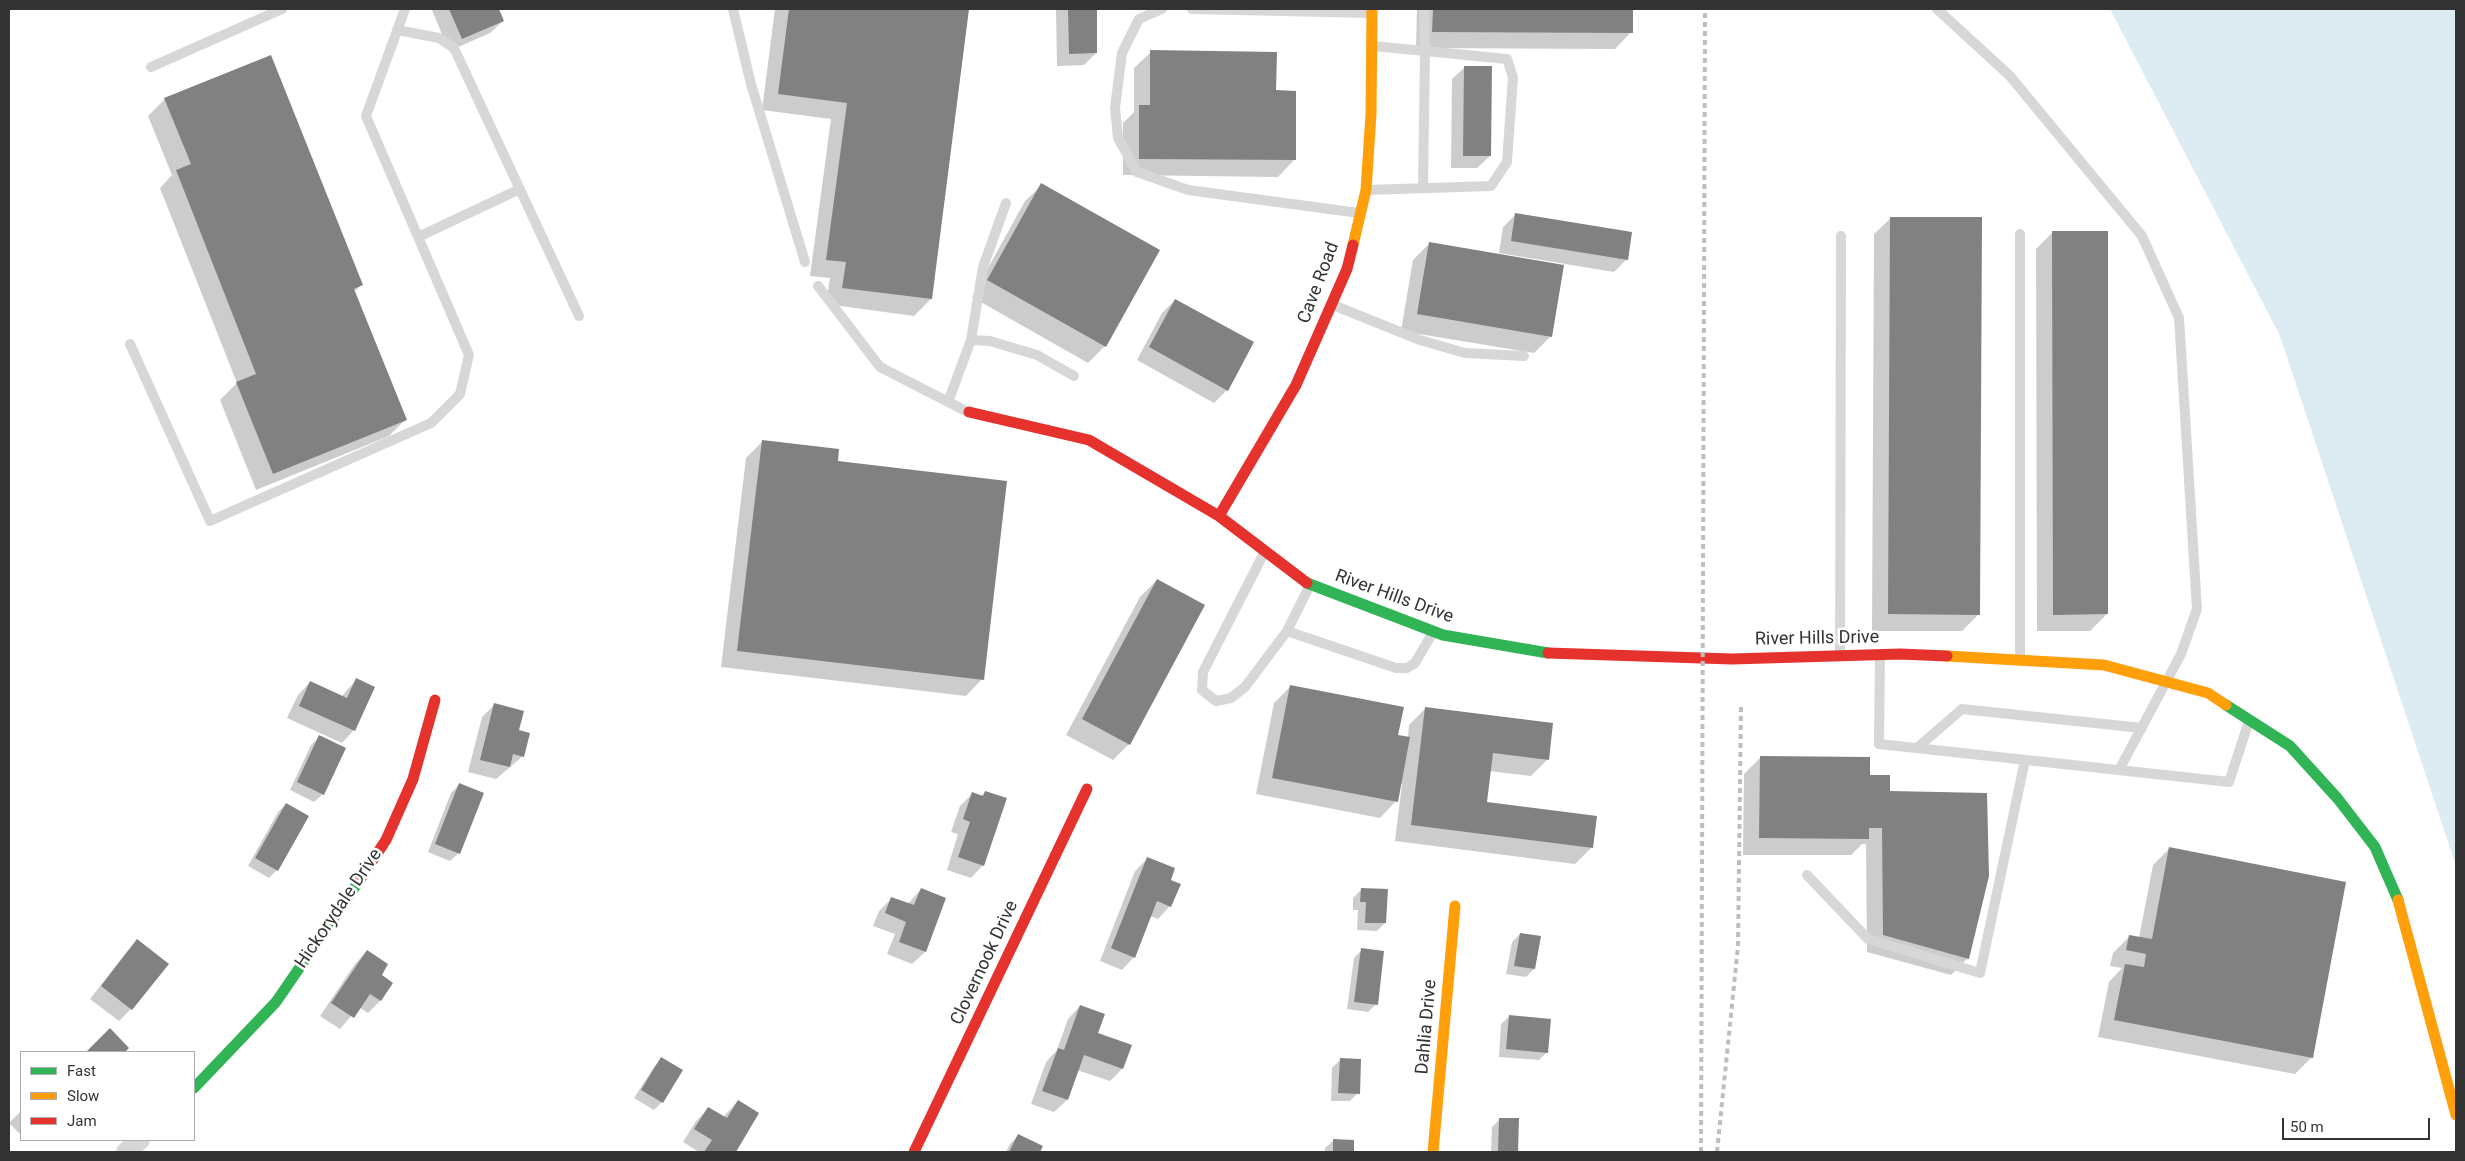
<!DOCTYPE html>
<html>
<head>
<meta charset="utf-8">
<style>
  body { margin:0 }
  #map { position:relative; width:2465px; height:1161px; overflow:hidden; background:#fff; font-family:Roboto,sans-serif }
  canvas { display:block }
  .frame { position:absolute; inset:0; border:10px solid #333; pointer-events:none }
  .legend { position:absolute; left:20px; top:1051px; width:175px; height:90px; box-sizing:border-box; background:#fff; border:1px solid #adadad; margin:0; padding:6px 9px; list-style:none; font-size:15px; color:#333 }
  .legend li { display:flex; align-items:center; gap:10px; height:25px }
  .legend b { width:25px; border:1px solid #adadad }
  .scale { position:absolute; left:2282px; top:1118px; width:148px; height:22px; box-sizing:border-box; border:2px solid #333; border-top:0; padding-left:6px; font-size:15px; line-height:18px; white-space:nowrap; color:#333; -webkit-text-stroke:4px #fff; paint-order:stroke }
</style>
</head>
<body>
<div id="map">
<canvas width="2465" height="1161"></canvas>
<div class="frame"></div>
<ul class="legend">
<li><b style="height:6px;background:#30b455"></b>Fast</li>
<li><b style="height:6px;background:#ff9f0a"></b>Slow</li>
<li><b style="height:6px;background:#e5322d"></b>Jam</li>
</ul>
<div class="scale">50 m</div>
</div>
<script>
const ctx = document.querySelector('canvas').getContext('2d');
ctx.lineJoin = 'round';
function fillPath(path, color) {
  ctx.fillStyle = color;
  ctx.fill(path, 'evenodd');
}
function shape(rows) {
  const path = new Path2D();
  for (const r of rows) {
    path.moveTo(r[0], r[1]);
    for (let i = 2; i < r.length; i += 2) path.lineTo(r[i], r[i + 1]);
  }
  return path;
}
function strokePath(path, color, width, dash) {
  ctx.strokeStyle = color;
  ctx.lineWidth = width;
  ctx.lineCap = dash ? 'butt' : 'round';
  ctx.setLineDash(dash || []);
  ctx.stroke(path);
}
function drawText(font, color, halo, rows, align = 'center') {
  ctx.font = font + ' Roboto,sans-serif';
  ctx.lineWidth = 5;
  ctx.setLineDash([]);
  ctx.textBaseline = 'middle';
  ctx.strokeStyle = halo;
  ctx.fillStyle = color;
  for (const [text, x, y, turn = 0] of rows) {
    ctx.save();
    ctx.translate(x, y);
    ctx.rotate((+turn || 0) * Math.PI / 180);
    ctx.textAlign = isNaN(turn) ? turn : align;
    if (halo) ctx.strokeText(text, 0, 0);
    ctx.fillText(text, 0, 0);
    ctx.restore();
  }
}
fillPath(shape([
  [2110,9,2456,9,2456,866,2280,336]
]), '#ddebf3');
fillPath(shape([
  [433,9,498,9,503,21,490,33,449,51,432,10],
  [775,9,968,9,931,299,914,316,826,304,830,278,810,276,831,119,762,110],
  [1056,9,1095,9,1096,53,1084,65,1057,66],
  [1417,9,1631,9,1631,32,1615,49,1416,48],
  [1151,52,1275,92,1294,160,1278,177,1123,175,1123,123,1134,112,1134,68],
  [1465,67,1490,156,1477,168,1451,168,1452,79],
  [165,99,361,285,354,292,405,420,389,436,256,490,220,400,237,383,160,188,172,175,148,116],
  [1042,185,1105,346,1088,363,972,297,1025,201],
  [1516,214,1627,259,1614,272,1499,253,1503,227],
  [1891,218,1979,614,1962,631,1872,631,1874,234],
  [2053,232,2107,614,2090,631,2037,631,2036,249],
  [1429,244,1550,337,1534,353,1401,331,1413,260],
  [1175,300,1227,390,1214,403,1137,360,1162,313],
  [763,441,837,462,982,679,966,696,721,667,746,458],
  [1157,580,1129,744,1113,760,1066,735,1140,597],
  [356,680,354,730,342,743,287,718,298,695,310,682,342,696],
  [1291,686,1397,736,1408,738,1409,725,1426,708,1548,759,1531,776,1489,771,1485,803,1592,847,1575,864,1395,841,1402,784,1400,784,1396,801,1380,818,1256,794,1274,703],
  [494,705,517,731,523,756,496,779,468,772,482,717],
  [320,737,323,794,314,802,290,790,311,745],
  [1760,758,1868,776,1889,792,1968,958,1951,975,1867,952,1866,844,1862,844,1851,855,1743,855,1744,774],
  [460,784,459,853,450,861,428,852,451,793],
  [985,792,983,865,971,878,947,870,958,834,951,832,960,806,972,794,981,797],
  [286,804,277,870,269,878,248,866,278,812],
  [2170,848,2312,1057,2295,1074,2098,1037,2109,982,2122,968,2110,966,2113,953,2130,936,2139,938,2153,865],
  [1147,859,1169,880,1170,906,1158,919,1150,916,1134,957,1122,970,1100,961,1135,871],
  [921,889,945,898,925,952,912,964,887,954,895,934,873,926,879,911,892,898,908,904],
  [1361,890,1385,923,1377,931,1357,930,1358,910,1353,910,1353,898],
  [1520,934,1540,937,1534,969,1526,977,1506,974,1512,942],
  [137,941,131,1009,119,1021,90,999,125,954],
  [1362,950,1376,1004,1368,1012,1347,1009,1354,958],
  [367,951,380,975,392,983,380,1001,368,1013,359,1007,340,1029,320,1016,355,964],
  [1080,1006,1096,1034,1122,1069,1110,1081,1077,1070,1067,1100,1054,1112,1031,1104,1046,1062,1057,1050,1068,1019],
  [1510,1016,1547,1052,1539,1060,1499,1057,1501,1024],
  [662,1058,681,1071,662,1102,654,1110,634,1098,654,1067],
  [1340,1060,1358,1093,1350,1101,1331,1101,1332,1068],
  [738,1101,758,1114,734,1152,699,1152,683,1142,696,1121,709,1108,723,1117],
  [21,1111,21,1135,9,1123],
  [1500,1119,1518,1120,1517,1152,1491,1152,1492,1127],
  [1018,1136,1041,1147,1038,1152,1006,1152,1010,1144],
  [1334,1140,1353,1141,1353,1152,1325,1152,1325,1148]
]), '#0003');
fillPath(shape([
  [449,9,499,9,504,21,462,39],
  [789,9,969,9,932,299,842,288,846,262,826,260,847,103,778,94],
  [1068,9,1097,9,1097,53,1069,54],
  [1433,9,1633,9,1633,33,1432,32],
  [1150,50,1277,52,1276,90,1296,91,1296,160,1139,159,1139,105,1150,105],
  [271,55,363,285,354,289,407,420,273,474,236,382,256,374,176,170,191,164,164,98],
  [1464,66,1492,66,1491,156,1463,156],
  [1041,183,1160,250,1106,347,987,280],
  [1515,213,1632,232,1628,260,1511,241],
  [1890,217,1982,217,1980,615,1888,614],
  [2052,231,2108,231,2108,614,2053,615],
  [1429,242,1564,265,1552,337,1417,314],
  [1175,299,1254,342,1228,391,1149,347],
  [762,440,839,449,838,461,1007,481,984,680,737,651],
  [1157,579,1205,605,1130,745,1082,719],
  [356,678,375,687,355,731,299,706,310,681,347,698],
  [1290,685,1404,707,1398,735,1410,737,1398,802,1272,778],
  [494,703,524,711,519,730,530,733,524,757,513,754,510,767,480,760],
  [1425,707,1553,723,1549,760,1493,753,1487,802,1597,816,1593,848,1411,825],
  [319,735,346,748,324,795,297,782],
  [1760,756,1870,757,1870,775,1890,775,1890,791,1987,793,1989,876,1969,959,1883,935,1882,828,1869,828,1869,839,1759,838],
  [459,783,484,793,460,854,435,844],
  [985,791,1007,798,984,866,958,857,970,822,963,819,972,792,983,796],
  [286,803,309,816,278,871,255,858],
  [2169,847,2346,882,2313,1058,2114,1020,2125,964,2144,967,2146,954,2126,950,2129,935,2152,939],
  [1147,857,1175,868,1171,880,1181,884,1171,907,1157,901,1135,958,1111,948],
  [921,888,946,898,926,952,899,942,906,922,885,913,891,897,914,905],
  [1361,888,1388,889,1386,923,1365,923,1366,902,1360,902],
  [1520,933,1541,936,1535,969,1514,966],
  [137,939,169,964,132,1010,101,986],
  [1361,948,1384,951,1378,1005,1354,1002],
  [367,950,388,964,382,975,393,983,381,1001,370,994,354,1018,331,1003],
  [1080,1005,1105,1014,1098,1033,1132,1045,1123,1069,1084,1055,1068,1100,1042,1091,1058,1048,1064,1050],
  [1509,1015,1551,1019,1548,1053,1506,1049],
  [110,1028,129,1048,125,1052,86,1052],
  [661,1057,683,1070,663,1103,641,1090],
  [1340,1058,1361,1059,1360,1094,1338,1093],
  [738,1100,759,1113,736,1152,704,1152,712,1140,694,1129,708,1107,727,1118],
  [1499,1118,1519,1118,1518,1152,1498,1152],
  [1018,1134,1043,1146,1040,1152,1009,1152],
  [1333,1139,1354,1140,1354,1152,1333,1152]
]), '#818181');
strokePath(shape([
  [733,9,751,84,805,262],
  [1162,9,1139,19,1122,53,1115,108,1118,138,1137,172,1188,190,1359,213],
  [1192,9,1371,13],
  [1937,9,2010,76,2142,236,2179,318,2197,609,2181,654,2119,770],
  [397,30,439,38,454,48,579,316],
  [1373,46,1425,51,1423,188],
  [151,67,282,9],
  [1367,190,1491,186,1507,162,1513,77,1507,59,1425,51,1424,9],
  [418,237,520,189],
  [818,286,880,367,968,412],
  [1333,305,1420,340,1465,353,1524,356],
  [971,340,983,267,1006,203],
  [130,344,210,521,431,423,460,394,469,355,366,116,405,9],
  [948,402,971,340,990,341,1037,355,1074,376],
  [1265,551,1203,672,1202,690,1216,701,1231,698,1245,687,1287,631,1310,585],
  [1287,631,1396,668,1407,668,1415,663,1433,632],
  [1840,655,1841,236],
  [1880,656,1879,744,2229,782,2249,721],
  [2020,658,2020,234],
  [1917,748,1962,709,2142,728],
  [1807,875,1868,939,1980,973,2025,760]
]), '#d7d7d7', 10);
strokePath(shape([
  [126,1152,140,1140]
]), '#d7d7d7', 20);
strokePath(shape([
  [1307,583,1443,635,1548,653],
  [2226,705,2290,746,2338,799,2375,847,2398,900],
  [194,1088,276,1002,359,881]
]), '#30b455', 11);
strokePath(shape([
  [1353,245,1366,190,1371,114,1372,9],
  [1947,656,2104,665,2208,693,2226,705],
  [2398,900,2456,1115],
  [1433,1152,1455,906]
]), '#ff9f0a', 11);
strokePath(shape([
  [969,412,1089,440,1219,516,1307,583],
  [1219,516,1296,385,1347,269,1353,245],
  [1548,653,1732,659,1900,654,1947,656],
  [359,881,386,840,413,779,435,700],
  [914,1152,1087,789]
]), '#e5322d', 11);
strokePath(shape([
  [1701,1152,1705,9],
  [1717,1152,1738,946,1741,705]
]), '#bebebe', 4, [5, 4]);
drawText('18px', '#333', '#fff', [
  ["Cave Road",1319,283,-69],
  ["River Hills Drive",1394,597,20],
  ["River Hills Drive",1817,639,-1],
  ["Hickorydale Drive",339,909,-56],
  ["Clovernook Drive",985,963,-65],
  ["Dahlia Drive",1427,1027,-85]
]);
</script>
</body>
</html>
